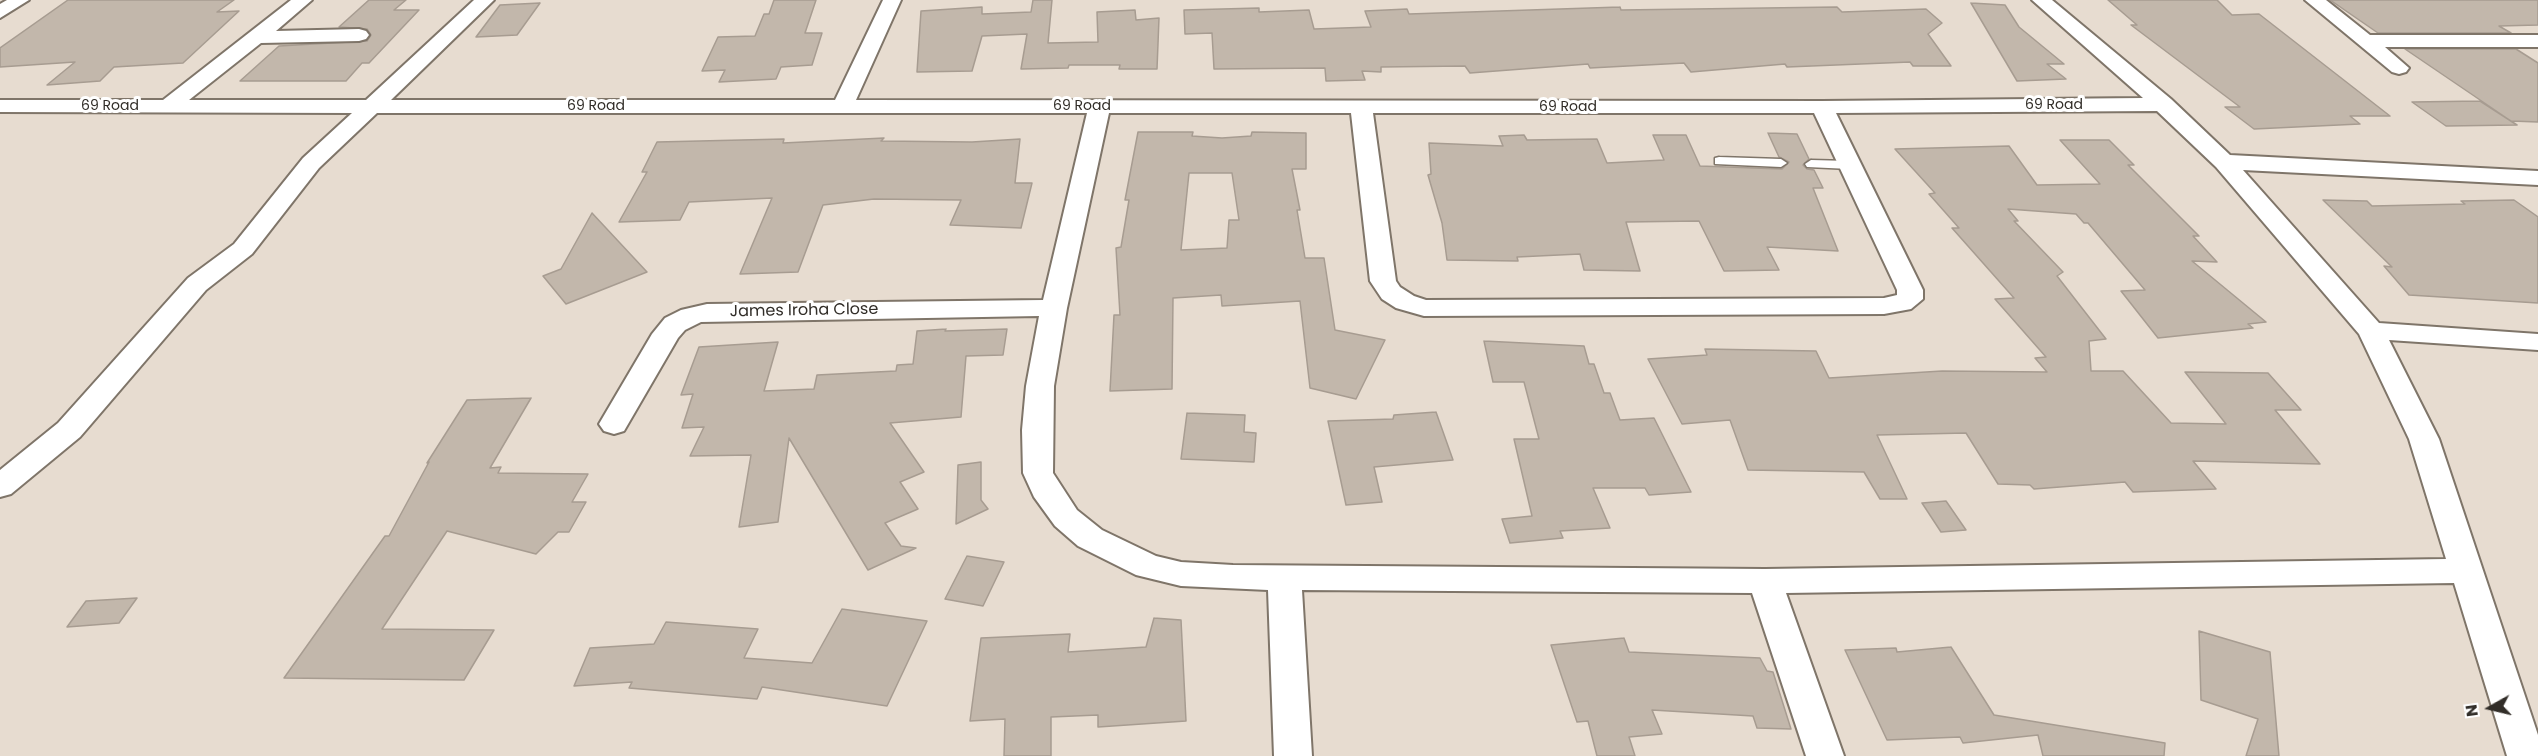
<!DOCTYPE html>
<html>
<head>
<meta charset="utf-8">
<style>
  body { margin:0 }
  #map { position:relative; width:2538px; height:756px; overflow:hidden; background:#e7dcd0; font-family:Poppins,sans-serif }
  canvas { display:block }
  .north { position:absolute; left:2460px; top:678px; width:60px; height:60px; -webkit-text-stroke:4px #fff; paint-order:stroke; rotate:262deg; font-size:16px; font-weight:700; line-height:24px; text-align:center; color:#312d28 }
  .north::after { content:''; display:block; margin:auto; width:21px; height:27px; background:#312d28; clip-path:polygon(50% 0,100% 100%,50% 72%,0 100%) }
</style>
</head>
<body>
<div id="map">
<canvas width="2538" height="756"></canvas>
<div class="north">N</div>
</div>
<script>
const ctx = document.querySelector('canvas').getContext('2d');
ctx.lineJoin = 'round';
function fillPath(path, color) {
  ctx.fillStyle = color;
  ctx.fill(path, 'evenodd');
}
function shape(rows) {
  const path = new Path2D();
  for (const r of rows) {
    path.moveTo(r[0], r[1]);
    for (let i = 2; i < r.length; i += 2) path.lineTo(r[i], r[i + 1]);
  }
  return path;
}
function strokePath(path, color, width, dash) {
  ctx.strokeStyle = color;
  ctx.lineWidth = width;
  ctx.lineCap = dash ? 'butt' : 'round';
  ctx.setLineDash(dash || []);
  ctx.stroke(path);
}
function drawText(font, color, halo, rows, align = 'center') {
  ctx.font = font + ' Poppins,sans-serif';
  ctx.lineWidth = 6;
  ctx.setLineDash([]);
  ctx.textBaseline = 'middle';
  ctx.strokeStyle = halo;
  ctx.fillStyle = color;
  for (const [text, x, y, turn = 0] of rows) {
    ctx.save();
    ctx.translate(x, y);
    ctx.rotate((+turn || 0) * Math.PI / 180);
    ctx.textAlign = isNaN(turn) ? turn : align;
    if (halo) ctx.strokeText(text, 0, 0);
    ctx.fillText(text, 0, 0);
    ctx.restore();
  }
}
const building = shape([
  [68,0,234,0,217,12,239,11,183,63,114,67,100,81,47,85,75,62,0,67,0,48,68,0],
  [369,0,406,0,394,10,419,10,369,63,362,63,346,81,240,81,279,46,367,41,371,35,367,29,339,27,369,0],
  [774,0,816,0,805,33,822,33,812,65,781,67,776,79,719,82,725,70,702,71,718,37,755,36,764,14,769,14,774,0],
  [1033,0,1052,0,1048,43,1098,42,1097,12,1135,10,1136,20,1159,18,1157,69,1119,69,1120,65,1069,65,1068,68,1021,69,1027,34,982,36,972,71,917,72,921,11,982,7,982,14,1031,12,1033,0],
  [2108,0,2217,0,2232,15,2259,14,2390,116,2350,116,2360,124,2254,129,2225,107,2240,107,2131,25,2137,25,2108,0],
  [2330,0,2538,0,2538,25,2499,26,2511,33,2378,33,2330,0],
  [540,3,517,35,476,37,500,5,540,3],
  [1971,3,2005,5,2019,27,2064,64,2047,64,2066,79,2017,81,1971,3],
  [1620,7,1621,10,1837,7,1842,12,1926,9,1942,23,1928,34,1951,66,1913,66,1910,62,1787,67,1785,64,1691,72,1684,63,1590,68,1588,64,1470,73,1465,66,1381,67,1381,72,1362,71,1365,80,1326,81,1325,68,1214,69,1212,33,1185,34,1184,10,1259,8,1259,12,1309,10,1314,29,1371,27,1365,11,1407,9,1409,14,1620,7],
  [2405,49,2516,49,2538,63,2538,122,2511,121,2405,49],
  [2480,101,2517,125,2446,126,2412,102,2480,101],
  [1138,132,1193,132,1192,136,1222,138,1251,136,1252,132,1306,133,1306,169,1292,169,1300,210,1297,210,1305,258,1324,258,1335,330,1385,340,1356,399,1310,388,1300,301,1222,306,1221,295,1173,298,1172,389,1110,391,1114,315,1120,315,1116,248,1121,247,1129,200,1125,200,1138,132],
  [1189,173,1232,173,1239,220,1229,220,1227,248,1181,250,1189,173],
  [1768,133,1797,134,1809,159,1803,165,1807,169,1814,170,1823,188,1813,188,1838,251,1767,247,1779,270,1724,271,1699,221,1626,222,1640,271,1584,270,1580,254,1517,257,1518,261,1447,260,1442,223,1428,175,1431,174,1429,143,1503,146,1499,136,1524,135,1527,140,1597,139,1607,163,1664,160,1653,135,1686,135,1700,166,1782,169,1789,162,1779,157,1768,133],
  [884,138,881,141,972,142,1020,139,1015,183,1032,183,1021,228,950,225,961,200,874,199,823,205,798,272,740,274,772,198,689,202,680,220,619,222,647,172,642,172,657,142,784,139,783,143,884,138],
  [2060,140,2109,140,2134,165,2128,165,2199,236,2193,236,2217,262,2192,261,2266,322,2248,324,2253,328,2158,338,2121,291,2145,290,2088,223,2084,223,2076,214,2008,209,2018,221,2014,221,2063,272,2057,276,2106,339,2089,341,2091,371,2123,371,2171,423,2226,424,2185,372,2268,373,2301,410,2275,410,2320,464,2193,461,2216,489,2133,492,2125,482,2034,489,2030,485,1998,484,1966,433,1877,435,1907,499,1880,499,1864,472,1748,470,1730,420,1682,424,1648,359,1707,355,1705,349,1816,351,1829,378,1942,371,2047,372,2035,358,2046,357,1995,299,2014,298,1952,228,1959,228,1929,194,1935,193,1895,149,2009,146,2037,185,2100,184,2060,140],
  [2323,200,2367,201,2372,206,2465,204,2461,201,2514,200,2538,217,2538,303,2409,295,2384,266,2392,267,2323,200],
  [592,213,647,272,566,304,543,276,561,269,592,213],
  [946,329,945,331,1007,329,1003,355,966,356,961,417,890,423,924,472,900,482,918,509,885,523,901,546,916,548,868,570,789,438,778,522,739,527,751,455,690,456,704,427,682,428,693,394,681,395,699,347,778,342,764,391,814,389,817,375,896,371,897,365,913,364,917,331,946,329],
  [1484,341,1584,346,1589,364,1594,364,1604,393,1610,393,1620,420,1654,418,1691,492,1649,495,1645,488,1593,488,1610,528,1560,531,1563,538,1510,543,1502,519,1532,516,1514,439,1539,439,1524,382,1493,382,1484,341],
  [531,398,490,468,501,467,498,473,588,474,572,502,586,502,569,532,558,532,536,554,447,531,382,629,494,630,464,680,284,678,385,536,389,536,429,462,427,463,467,400,531,398],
  [1436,412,1453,460,1374,467,1382,502,1346,505,1328,421,1393,419,1394,415,1436,412],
  [1187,413,1245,415,1244,432,1256,433,1254,462,1181,459,1187,413],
  [981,462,981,500,988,509,956,524,958,465,981,462],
  [1946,501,1966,530,1941,532,1922,503,1946,501],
  [967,556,1004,562,983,606,945,599,967,556],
  [137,598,119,623,67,627,86,601,137,598],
  [842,609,927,621,887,706,762,687,757,699,629,688,632,682,574,686,590,648,654,644,666,622,758,629,744,658,812,663,842,609],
  [1154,618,1181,620,1186,721,1098,727,1098,715,1051,717,1051,756,1004,756,1005,719,970,721,981,638,1070,634,1068,652,1146,647,1154,618],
  [2199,631,2270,652,2279,756,2246,756,2258,719,2201,700,2199,631],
  [1624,638,1629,652,1760,658,1767,671,1773,672,1791,729,1757,728,1753,716,1652,710,1662,734,1629,737,1635,756,1597,756,1588,721,1577,722,1551,645,1624,638],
  [1951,647,1994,715,2165,743,2164,756,2043,756,2038,735,1963,743,1960,737,1887,740,1845,650,1896,648,1897,652,1951,647]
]);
fillPath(building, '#c2b7ab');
strokePath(building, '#a79c91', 1.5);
const lane = shape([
  [1719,157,1781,159,1787,163,1781,167,1715,164,1715,158,1719,157],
  [1811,160,1850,161,1856,165,1850,169,1807,167,1805,164,1811,160]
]);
const street = shape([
  [7,0,29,0,0,18,0,4,7,0],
  [291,0,312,0,276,31,359,29,366,31,369,35,366,39,359,41,261,43,189,100,366,100,474,0,494,0,391,100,835,100,883,0,901,0,856,100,1822,101,2143,98,2032,0,2052,0,2171,99,2230,155,2538,171,2538,185,2243,170,2379,323,2538,334,2538,350,2389,340,2439,439,2538,735,2538,756,2507,756,2454,583,1786,593,1844,756,1806,756,1752,593,1302,590,1312,756,1274,756,1268,590,1181,586,1136,575,1078,546,1055,526,1034,497,1023,473,1022,430,1026,386,1039,316,701,322,685,330,678,338,624,431,614,434,604,431,599,424,652,334,665,318,681,310,707,304,1043,300,1087,113,377,113,319,168,252,254,206,290,80,437,11,494,0,497,0,470,58,423,188,278,234,244,303,158,352,113,0,112,0,100,163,100,291,0],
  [2157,111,2216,167,2359,334,2409,439,2446,559,1765,569,1233,565,1181,562,1156,556,1102,530,1077,510,1053,473,1054,386,1067,308,1109,113,1351,113,1370,281,1382,299,1396,308,1424,316,1884,314,1911,309,1923,299,1923,290,1836,113,2157,111],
  [1373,113,1814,113,1897,290,1897,295,1884,298,1426,300,1414,296,1400,287,1396,281,1373,113],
  [2305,0,2326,0,2370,35,2538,35,2538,47,2385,47,2409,68,2406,72,2399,74,2392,72,2305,0]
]);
strokePath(lane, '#7f7569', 3);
strokePath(street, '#7f7569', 4);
fillPath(lane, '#fff');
fillPath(street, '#fff');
drawText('14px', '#312d28', '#fff', [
  ["69 Road",2054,105],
  ["69 Road",110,106],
  ["69 Road",596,106],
  ["69 Road",1082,106],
  ["69 Road",1568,107]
]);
drawText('16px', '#312d28', '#fff', [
  ["James Iroha Close",804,311,-1]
]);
</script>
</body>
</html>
